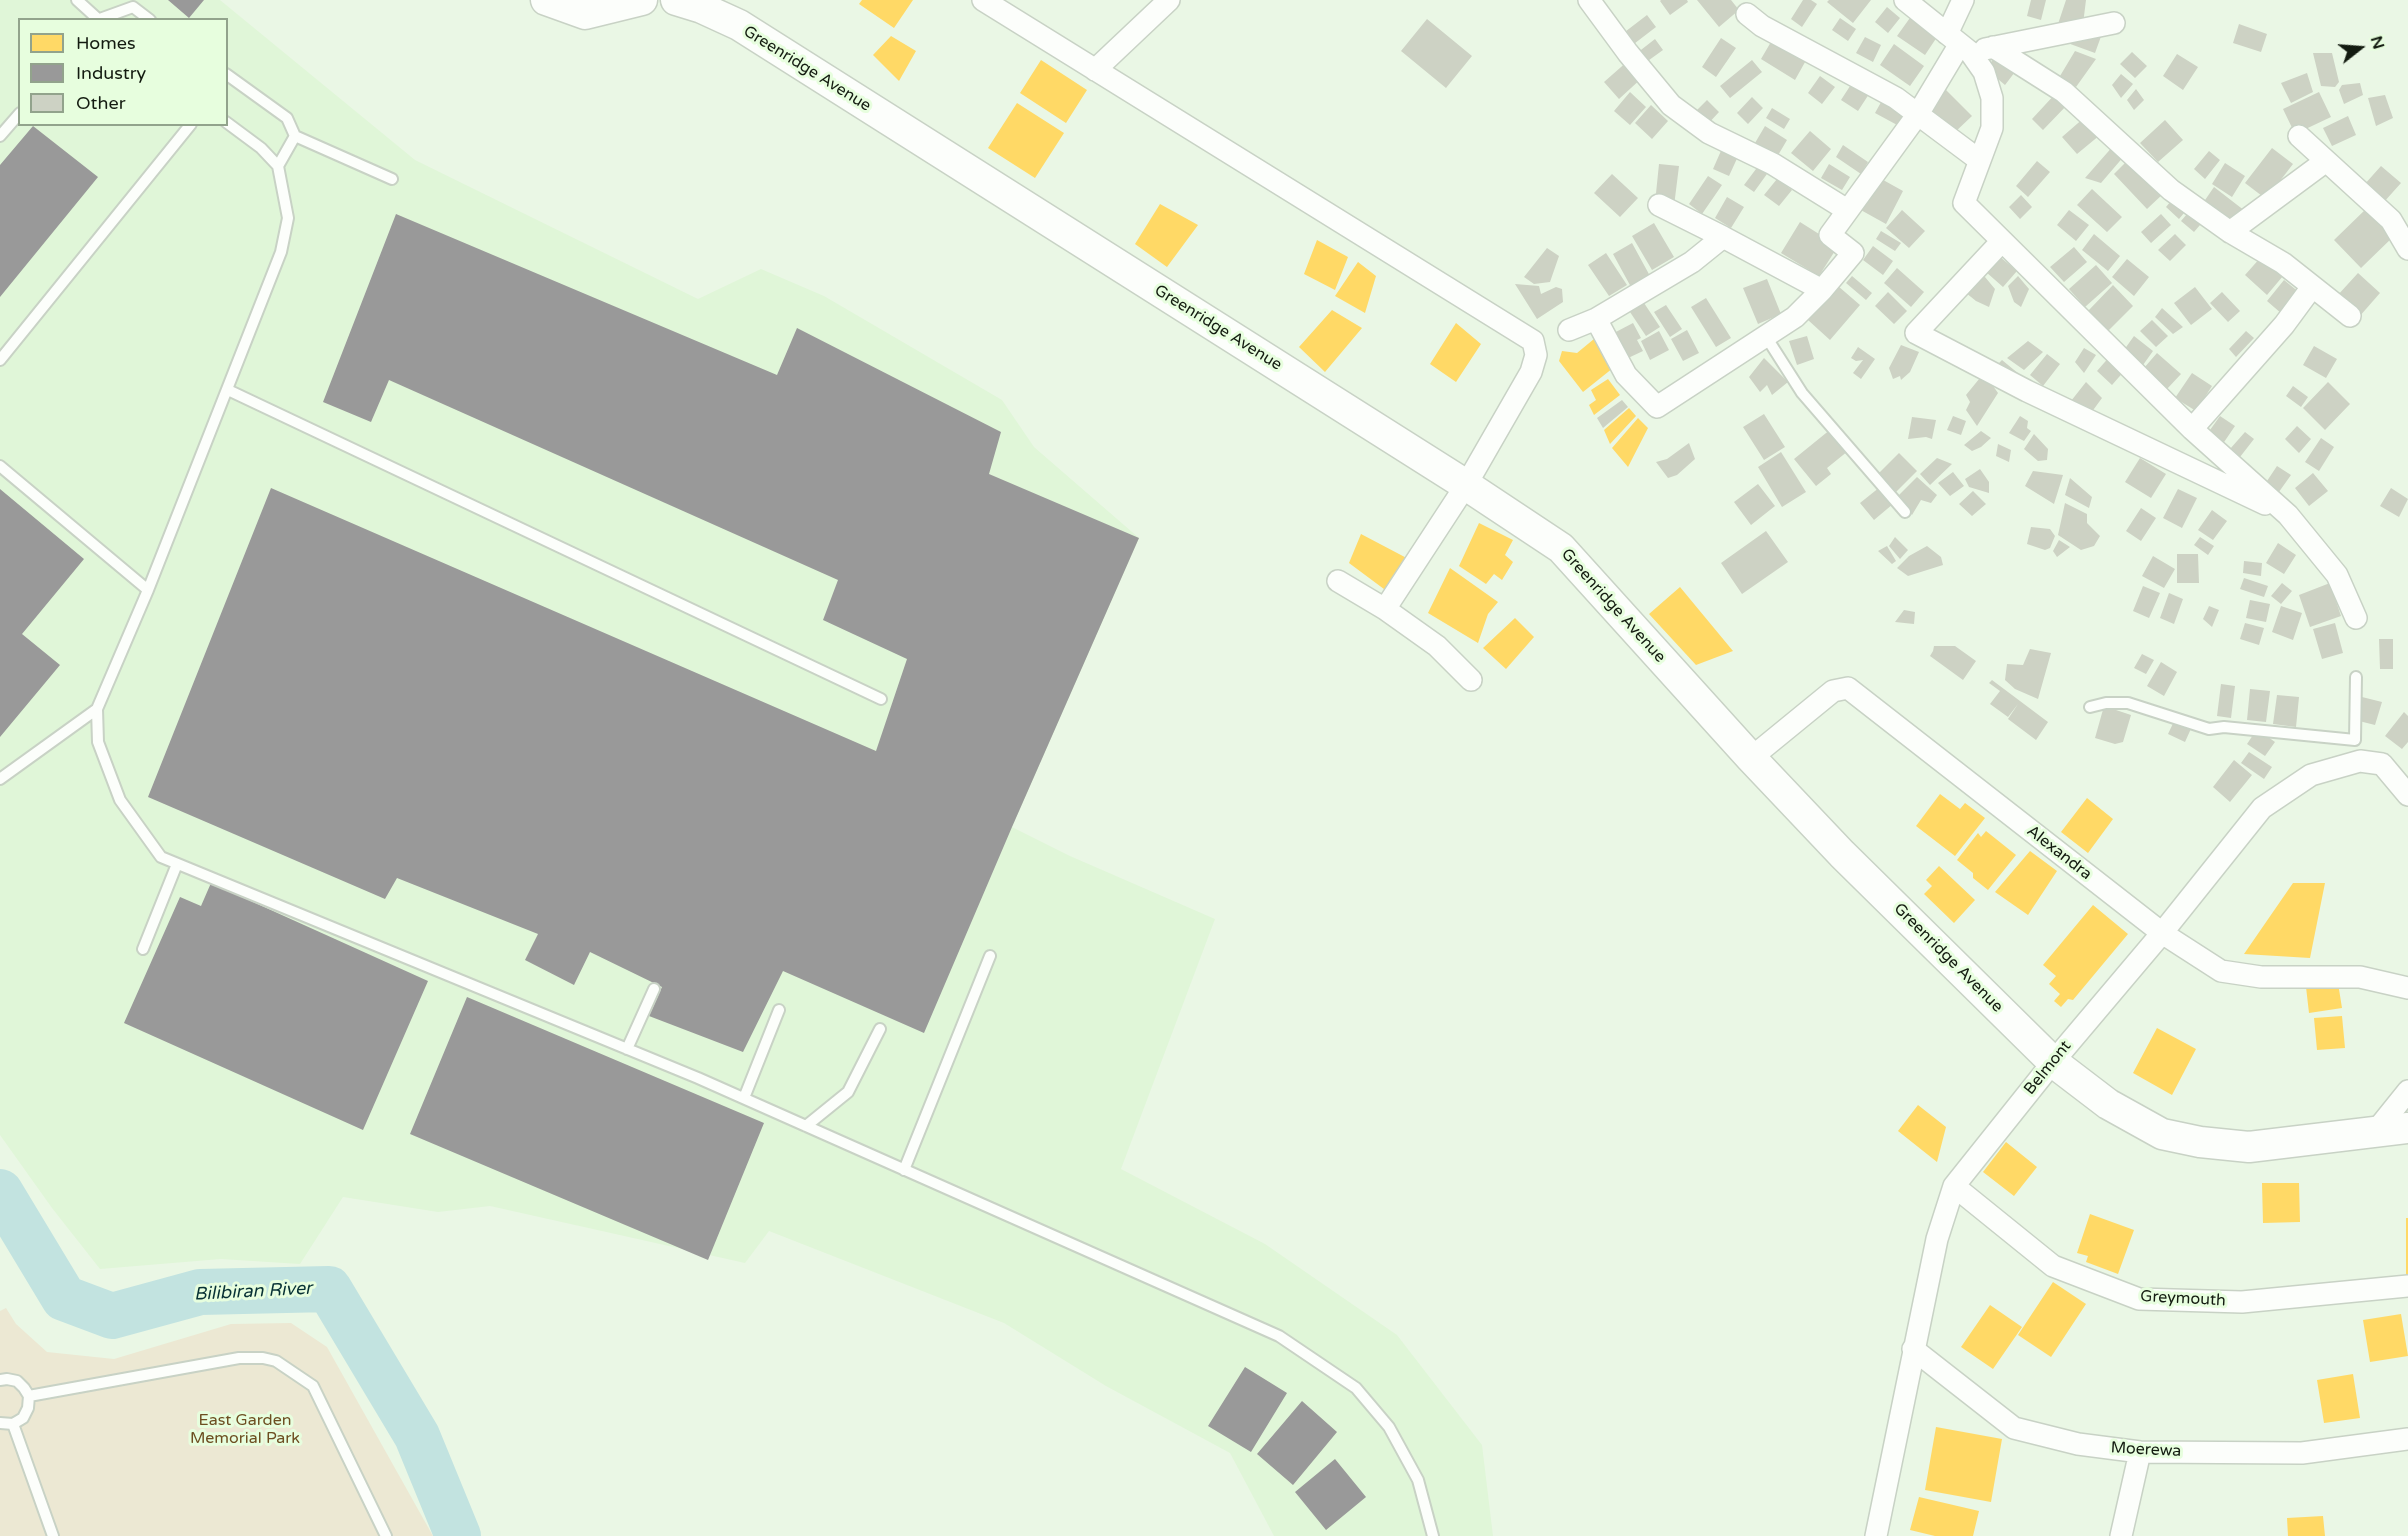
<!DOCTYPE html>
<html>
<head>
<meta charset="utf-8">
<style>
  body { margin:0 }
  #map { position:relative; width:2408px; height:1536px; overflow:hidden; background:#eaf7e5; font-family:"Varela Round",sans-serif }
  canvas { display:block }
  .legend { position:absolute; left:18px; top:18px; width:210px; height:108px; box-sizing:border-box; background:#e7fede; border:2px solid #92a38c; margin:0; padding:8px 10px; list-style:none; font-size:18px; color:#131b10 }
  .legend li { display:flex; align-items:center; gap:12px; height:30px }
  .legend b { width:30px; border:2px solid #92a38c }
  .north { position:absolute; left:2330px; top:18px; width:60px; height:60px; -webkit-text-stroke:4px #e7fede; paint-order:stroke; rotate:73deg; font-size:16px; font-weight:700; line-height:24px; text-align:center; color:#131b10 }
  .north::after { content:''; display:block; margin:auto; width:21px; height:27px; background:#131b10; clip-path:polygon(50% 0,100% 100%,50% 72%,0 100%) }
</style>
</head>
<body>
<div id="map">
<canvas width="2408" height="1536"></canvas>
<ul class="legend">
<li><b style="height:16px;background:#ffd966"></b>Homes</li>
<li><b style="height:16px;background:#999"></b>Industry</li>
<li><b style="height:16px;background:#cdd2c4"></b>Other</li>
</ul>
<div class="north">N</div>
</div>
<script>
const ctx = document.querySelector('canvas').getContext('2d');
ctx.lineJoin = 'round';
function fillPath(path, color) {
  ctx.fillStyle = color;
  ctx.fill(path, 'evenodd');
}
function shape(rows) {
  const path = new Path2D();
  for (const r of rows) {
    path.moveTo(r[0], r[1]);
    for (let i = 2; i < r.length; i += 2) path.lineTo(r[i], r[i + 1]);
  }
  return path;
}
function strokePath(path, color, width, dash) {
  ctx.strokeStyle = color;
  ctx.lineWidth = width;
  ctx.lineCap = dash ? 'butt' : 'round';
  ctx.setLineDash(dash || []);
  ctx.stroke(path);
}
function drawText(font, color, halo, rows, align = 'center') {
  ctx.font = font + ' "Varela Round",sans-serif';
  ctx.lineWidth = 6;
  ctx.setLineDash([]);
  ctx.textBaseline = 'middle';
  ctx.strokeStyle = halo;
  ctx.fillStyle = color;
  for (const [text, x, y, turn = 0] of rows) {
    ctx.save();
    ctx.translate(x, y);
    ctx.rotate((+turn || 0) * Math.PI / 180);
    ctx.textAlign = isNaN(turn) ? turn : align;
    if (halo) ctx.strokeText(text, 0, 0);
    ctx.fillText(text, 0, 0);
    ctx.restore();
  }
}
fillPath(shape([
  [0,0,220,0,415,160,698,299,761,269,824,296,1002,400,1034,447,1139,538,1012,827,1070,856,1215,919,1121,1169,1265,1244,1397,1335,1482,1445,1493,1536,1274,1536,1230,1453,1106,1386,1004,1323,769,1231,745,1263,490,1206,438,1212,343,1197,300,1264,221,1259,100,1269,52,1208,0,1135],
  [20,20,226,20,226,124,20,124]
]), '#e0f6d8');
fillPath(shape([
  [6,1308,16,1324,47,1352,114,1359,231,1324,291,1323,327,1347,433,1536,0,1536,0,1311]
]), '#ece8d3');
fillPath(shape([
  [862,0,913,0,894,28,859,4],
  [891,36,916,51,899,81,873,55],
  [1041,60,1087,90,1066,123,1020,93],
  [1017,103,1064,133,1035,178,988,148],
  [1160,204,1198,225,1167,267,1135,244],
  [1317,240,1348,257,1335,290,1304,274],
  [1358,262,1376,276,1365,313,1335,296],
  [1332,310,1362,328,1325,372,1299,347],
  [1456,323,1481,344,1456,382,1430,364],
  [1594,339,1613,368,1583,392,1559,361,1562,351,1577,353],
  [1608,379,1620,395,1594,415,1589,405,1596,400,1591,390],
  [1629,408,1636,416,1610,444,1604,430],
  [1638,418,1648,428,1628,467,1612,448],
  [1479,523,1513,540,1505,555,1513,562,1502,580,1494,574,1486,584,1459,566],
  [1361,534,1418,564,1396,598,1349,563],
  [1450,568,1498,602,1488,614,1478,643,1428,613],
  [1680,587,1733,651,1696,665,1649,614],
  [1515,618,1534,637,1506,669,1483,648],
  [1940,794,1960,809,1965,803,1985,818,1955,856,1916,826],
  [2087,798,2113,819,2088,853,2061,832],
  [1986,831,2016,855,1988,890,1973,878,1973,873,1957,860,1978,833,1981,837],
  [2030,851,2057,871,2028,915,1995,892],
  [1939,866,1975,900,1954,923,1924,894,1932,886,1926,880],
  [2293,883,2325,883,2310,958,2244,954],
  [2093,905,2128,934,2073,1000,2068,999,2061,1007,2054,1001,2060,994,2049,984,2056,976,2043,965],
  [2338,983,2342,1008,2309,1013,2306,987],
  [2342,1016,2345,1048,2317,1050,2314,1018],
  [2157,1028,2196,1049,2172,1095,2133,1073],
  [1918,1105,1946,1127,1937,1162,1898,1131],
  [2006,1142,2037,1167,2014,1196,1983,1172],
  [2262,1183,2299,1183,2300,1222,2263,1223],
  [2090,1214,2134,1230,2118,1274,2086,1262,2088,1256,2077,1253],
  [2406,1218,2408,1218,2408,1277,2406,1278],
  [2053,1282,2086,1304,2051,1357,2018,1335],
  [1990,1305,2022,1327,1993,1369,1961,1347],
  [2401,1314,2408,1356,2370,1362,2363,1320],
  [2353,1374,2360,1418,2324,1423,2317,1380],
  [1936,1427,2002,1439,1991,1502,1925,1490],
  [1919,1497,1979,1511,1973,1536,1935,1536,1910,1530],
  [2323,1516,2325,1536,2288,1536,2287,1518]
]), '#ffd966');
fillPath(shape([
  [168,0,204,0,189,18],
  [33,126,98,177,0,297,0,165],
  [396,214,777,375,797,328,1001,432,989,474,1139,538,1012,827,924,1033,783,971,743,1052,649,1016,662,987,590,952,574,985,525,960,538,934,397,878,385,899,148,797,271,488,876,751,907,659,823,620,838,580,389,380,371,422,323,402],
  [0,489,84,559,22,634,60,665,0,737],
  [211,883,428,981,363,1130,124,1023,180,897,201,906],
  [467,997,764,1123,708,1260,410,1134],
  [1245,1367,1287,1393,1251,1452,1208,1426],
  [1302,1401,1337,1432,1293,1485,1257,1454],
  [1335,1459,1366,1497,1326,1530,1295,1492]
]), '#999');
strokePath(shape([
  [0,1192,64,1298,112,1316,200,1292,329,1289,417,1436,458,1536]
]), '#c2e3e0', 46);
fillPath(shape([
  [1661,0,1687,0,1688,2,1670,15,1660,1],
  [1697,0,1731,0,1739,10,1719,27],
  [1803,0,1811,0,1817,4,1802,27,1791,19],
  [1829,0,1871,0,1853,23,1827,2],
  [2031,0,2046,0,2041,20,2027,16],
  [2066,0,2086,0,2083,24,2057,27],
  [1887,7,1900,18,1888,33,1875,22],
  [1647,15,1656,27,1626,50,1617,38],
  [1912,15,1939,34,1925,55,1897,36],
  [1840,18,1856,29,1848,41,1832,30],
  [1427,19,1472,56,1446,88,1401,51],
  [2239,24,2267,34,2261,52,2233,43],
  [2103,31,2095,53,2062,41],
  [1775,35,1809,55,1795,80,1761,59],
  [1865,37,1881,45,1873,62,1856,53],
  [1721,38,1736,48,1716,77,1702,67],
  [1655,39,1663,50,1645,63,1637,53],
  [1894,44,1924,66,1910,86,1880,65],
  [2075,51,2096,59,2076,87,2060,76],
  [2132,52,2147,66,2135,78,2120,64],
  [1998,53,2018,68,2005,85,1986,69],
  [2313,53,2332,53,2339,82,2335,87,2321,86],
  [2177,54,2198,67,2183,90,2163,76],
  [1629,60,1643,77,1619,99,1604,82],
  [1752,60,1762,72,1730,98,1720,86],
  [2307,73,2313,92,2291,103,2281,83],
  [2121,74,2133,84,2121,98,2112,85],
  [1820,76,1835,87,1822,104,1808,93],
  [1852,83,1869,94,1858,111,1841,100],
  [2360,83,2363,95,2344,104,2339,90,2342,85],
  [2136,89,2144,100,2134,110,2127,100],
  [1946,90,1972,116,1953,134,1928,108],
  [1630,92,1646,107,1630,125,1614,111],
  [2057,92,2069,103,2043,130,2032,119],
  [2319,92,2331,117,2295,134,2283,109],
  [1885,95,1908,108,1899,126,1875,113],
  [2385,95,2393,118,2376,126,2368,98],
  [1752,97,1763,108,1748,124,1737,113],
  [1707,100,1719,112,1706,126,1693,114],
  [1651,105,1668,121,1652,139,1635,123],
  [1772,108,1790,119,1784,129,1766,118],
  [2348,116,2356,135,2332,146,2323,128],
  [2085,117,2100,135,2077,154,2062,137],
  [2165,120,2183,140,2158,162,2140,143],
  [1765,126,1787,140,1777,157,1755,143],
  [1810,131,1831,149,1813,171,1791,153],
  [1724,144,1740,152,1729,176,1713,169],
  [1843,145,1868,162,1861,174,1836,157],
  [2114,145,2125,155,2101,183,2085,178],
  [2272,148,2293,164,2266,199,2245,183],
  [2209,151,2220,160,2205,179,2194,169],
  [2130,158,2164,193,2147,209,2114,174],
  [1762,161,1772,167,1754,192,1744,185],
  [2037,161,2050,172,2028,197,2016,186],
  [2225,163,2245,176,2232,197,2212,184],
  [1659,164,1679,166,1674,206,1655,203],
  [1829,164,1850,177,1842,190,1821,178],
  [2381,166,2401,183,2384,202,2364,185],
  [1612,174,1638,198,1620,217,1594,193],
  [1708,176,1722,185,1702,214,1689,204],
  [1876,176,1903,191,1886,224,1859,209],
  [1777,179,1792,190,1779,206,1764,195],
  [2214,187,2245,211,2234,226,2203,203],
  [2092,189,2122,217,2107,232,2077,205],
  [2021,195,2032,207,2020,219,2009,207],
  [2176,195,2189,207,2179,219,2166,207],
  [1727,197,1744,207,1731,228,1715,218],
  [2193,207,2206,218,2194,232,2181,221],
  [2368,207,2395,235,2361,268,2334,240],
  [1902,210,1925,231,1909,248,1886,228],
  [2069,210,2089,225,2076,241,2057,225],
  [2161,214,2171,225,2151,243,2141,232],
  [1800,222,1838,246,1819,276,1781,253],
  [1654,223,1674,257,1652,270,1632,236],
  [1881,231,1901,243,1895,251,1876,239],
  [2094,234,2120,256,2108,271,2082,250],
  [2175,234,2186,245,2170,261,2158,250],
  [1632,243,1650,276,1631,287,1613,254],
  [1873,246,1893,261,1883,275,1863,260],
  [2074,247,2087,262,2064,282,2050,267],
  [1547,248,1559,256,1550,282,1534,284,1524,277],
  [1606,253,1627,285,1609,296,1588,265],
  [1999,256,2017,271,2003,287,1986,272],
  [2261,257,2283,276,2267,295,2245,275],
  [2127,259,2149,277,2134,296,2112,277],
  [1975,265,1995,289,1989,307,1976,301,1955,284],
  [2096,265,2112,283,2085,307,2069,289],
  [1897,268,1924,292,1911,307,1884,283],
  [2358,273,2380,293,2359,317,2337,296],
  [1852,276,1872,293,1866,300,1846,283],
  [2018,276,2029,289,2021,307,2014,302,2008,286],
  [1767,279,1781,314,1758,324,1743,288],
  [2284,280,2300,293,2282,314,2267,301],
  [1515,284,1539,286,1541,294,1556,287,1562,289,1563,302,1537,319],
  [2113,285,2133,306,2108,331,2088,311],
  [1838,286,1860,305,1830,340,1808,320],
  [2195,287,2212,309,2191,325,2174,303],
  [1888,292,1907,311,1894,324,1875,306],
  [2222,292,2240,311,2228,322,2210,303],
  [1706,298,1731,338,1716,347,1691,307],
  [1644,303,1660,327,1646,336,1630,312],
  [1666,305,1682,329,1670,337,1654,312],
  [2162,308,2183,327,2173,334,2155,317],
  [2152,320,2168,336,2156,347,2140,331],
  [1633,323,1641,338,1637,340,1643,351,1626,359,1612,334],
  [1687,330,1699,353,1683,361,1671,339],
  [1659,331,1669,350,1650,360,1641,341],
  [2246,331,2254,338,2236,357,2229,349],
  [1807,336,1814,359,1797,365,1789,341],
  [2134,336,2153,351,2143,365,2124,350],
  [2028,341,2043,352,2024,370,2007,358],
  [1901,345,1919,352,1910,372,1901,380,1900,376,1893,379,1889,368],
  [2314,346,2337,359,2326,378,2303,365],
  [1858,347,1875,359,1861,379,1853,373,1863,360,1856,361,1851,358],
  [2084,348,2096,355,2084,373,2075,362],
  [2157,353,2181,374,2167,389,2144,368],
  [2047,354,2060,364,2043,386,2030,375],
  [2111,355,2126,369,2112,385,2097,371],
  [1764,358,1788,382,1772,395,1767,385,1760,392,1749,377],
  [2002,360,2025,379,1995,367],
  [1984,373,1998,393,1977,426,1966,410,1970,402,1966,395],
  [2192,373,2212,386,2196,411,2175,398],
  [2086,382,2102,398,2091,413,2071,401],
  [2328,382,2350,404,2325,430,2303,408],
  [2293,386,2308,397,2301,407,2286,396],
  [1622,400,1628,407,1603,428,1597,418],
  [1764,414,1785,447,1764,460,1743,427],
  [1953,416,1966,421,1961,435,1947,430],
  [2020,416,2028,421,2027,428,2031,431,2024,441,2009,433],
  [2220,416,2235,426,2220,448,2205,437],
  [1912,417,1936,420,1932,439,1926,437,1908,439],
  [2297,426,2311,439,2299,453,2285,439],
  [1831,429,1848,451,1827,468,1831,474,1816,486,1794,459],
  [1981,431,1991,438,1981,447,1972,451,1964,445],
  [2245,432,2254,439,2240,457,2230,449],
  [2034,434,2048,449,2047,460,2038,461,2024,449],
  [2321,438,2334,447,2319,471,2305,462],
  [1689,443,1695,459,1677,475,1668,478,1656,462,1667,459],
  [1998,444,2011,450,2009,462,1996,456],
  [1781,452,1806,492,1782,507,1758,467],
  [1899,453,1917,471,1896,492,1878,474],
  [1937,458,1952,464,1930,485,1920,474],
  [2140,458,2166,474,2151,498,2125,482],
  [2277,466,2291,475,2276,496,2263,487],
  [1980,469,1989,482,1989,493,1969,487,1965,479],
  [2033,471,2063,475,2054,504,2025,486],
  [1953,472,1964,486,1950,496,1938,483],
  [2313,473,2328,491,2309,506,2295,488],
  [1917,477,1937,495,1931,503,1921,500,1912,515,1898,496],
  [2070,478,2092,497,2089,508,2065,495],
  [1758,484,1775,506,1751,525,1734,502],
  [1880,487,1893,504,1874,520,1860,503],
  [2391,488,2408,499,2399,517,2380,506],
  [2178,489,2197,498,2182,528,2163,518],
  [1973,491,1986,504,1972,516,1959,504],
  [2065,503,2087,514,2087,523,2100,536,2094,546,2081,550,2058,535],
  [2141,508,2156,518,2141,541,2126,531],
  [2212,510,2227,521,2213,540,2198,530],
  [2031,527,2050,529,2055,536,2050,548,2045,550,2027,544],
  [1766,531,1788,562,1742,594,1721,563],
  [1895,537,1908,550,1900,559,1889,546],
  [2200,537,2214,546,2208,555,2194,545],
  [2059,540,2070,547,2057,557,2053,551],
  [2278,543,2296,555,2284,574,2266,563],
  [1887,546,1896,561,1892,564,1878,551],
  [1927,546,1941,557,1943,565,1908,576,1897,568,1909,556],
  [2177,554,2198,554,2199,583,2177,583],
  [2153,556,2175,569,2164,588,2142,576],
  [2244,561,2262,563,2261,576,2243,573],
  [2244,578,2268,586,2264,597,2240,589],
  [2282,583,2292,591,2281,604,2271,596],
  [2330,583,2341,616,2310,627,2299,595],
  [2143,586,2160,593,2149,618,2133,611],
  [2169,593,2183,599,2174,624,2160,618],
  [2250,600,2270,604,2266,622,2246,618],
  [2209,606,2219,610,2212,627,2203,619],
  [2281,606,2302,613,2293,640,2272,632],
  [1904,610,1915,612,1914,624,1895,622],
  [2245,623,2264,628,2259,645,2240,639],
  [2335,623,2343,653,2322,659,2313,629],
  [2379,639,2393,639,2393,669,2380,669],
  [1934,646,1955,646,1976,661,1963,680,1930,656,1933,651],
  [2030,649,2051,653,2038,699,2015,689,2005,680,2007,664,2023,665],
  [2142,654,2154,660,2146,674,2134,668],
  [2161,662,2177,672,2164,696,2147,686],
  [1992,680,2048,722,2036,740,2008,719,2018,704,2008,717,1990,704,2000,691,1989,683],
  [2221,684,2235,686,2231,718,2217,716],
  [2250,689,2270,691,2266,722,2247,720],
  [2277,695,2299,697,2296,727,2273,724],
  [2362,697,2382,702,2375,725,2355,720],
  [2104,706,2131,715,2123,742,2115,744,2095,738],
  [2404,712,2408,716,2408,742,2402,749,2385,736],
  [2177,715,2194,722,2185,742,2168,734],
  [2257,729,2275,742,2265,756,2247,744],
  [2249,752,2272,767,2264,779,2241,763],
  [2234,760,2252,775,2230,802,2213,787]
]), '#cdd2c4');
const lane = shape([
  [77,0,99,20],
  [97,20,133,7,150,20],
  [226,74,287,118,295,136,278,166],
  [226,122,261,148,278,166,288,218,281,252,148,590,97,709,98,742,120,800,161,857,698,1078,1279,1336,1356,1388,1389,1427,1418,1480,1433,1536],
  [0,136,20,113],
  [295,136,392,179],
  [1765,335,1802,393,1905,512],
  [0,360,191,124],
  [228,390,881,699],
  [0,466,148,590],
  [2090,707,2106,703,2128,703,2209,729,2224,727,2355,740,2356,677],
  [0,779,97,709],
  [143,949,177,864],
  [627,1049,654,989],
  [744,1098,779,1010],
  [806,1126,848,1092,880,1029],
  [904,1170,990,956],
  [0,1380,7,1379,17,1381,24,1388,29,1396,28,1408,23,1418,13,1424,0,1423],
  [29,1396,239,1358,263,1358,276,1361,313,1386,386,1536],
  [13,1424,53,1536]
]);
const street = shape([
  [983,0,1533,341,1536,355,1531,372,1466,485,1385,609],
  [1589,0,1628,53,1671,105,1709,133,1773,164,1847,210],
  [1905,0,1970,52,1984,72,1992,98,1992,128,1964,203,2192,429,2288,515,2337,575,2356,618],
  [1747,14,1762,26,1896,98,1979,160],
  [1947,34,1963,0],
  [1993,47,2064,92,2171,190,2230,232,2283,263,2350,316],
  [1985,49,2114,23],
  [1095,70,1169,0],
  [2299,136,2391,220,2408,249],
  [1659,205,1723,237,1822,290],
  [2230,232,2326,161],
  [2002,241,1916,333,2027,391,2265,504],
  [1596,319,1626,375,1657,407,1795,317,1822,290,1853,253,1830,235,1918,114,1960,44],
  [1569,330,1596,319,1692,262,1723,237],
  [2192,429,2284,325,2312,287],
  [1338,581,1385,609,1437,646,1471,680],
  [1751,758,1833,691,1848,688,2162,933,2221,971,2261,977,2360,977,2408,988],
  [2375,1132,2408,1091],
  [1954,1186,2053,1266,2139,1299,2242,1302,2408,1286],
  [1913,1349,2014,1428,2078,1444,2140,1452,2302,1453,2408,1439],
  [1876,1536,1937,1239,1954,1186,2053,1062,2162,933,2262,808,2311,775,2360,761,2382,764,2408,795],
  [2121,1536,2140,1452]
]);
const secondary = shape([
  [546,0,585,14,642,0],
  [676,0,702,8,739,25,1466,485,1561,548,1751,758,1842,854,2053,1062,2108,1104,2162,1134,2200,1142,2249,1147,2408,1128]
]);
strokePath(lane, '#c8d2c5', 14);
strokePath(street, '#c8d2c5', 24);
strokePath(secondary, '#c8d2c5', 33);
strokePath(lane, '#fcfefb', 10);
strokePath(street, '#fcfefb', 21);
strokePath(secondary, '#fcfefb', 30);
drawText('16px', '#131b10', '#e7fede', [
  ["Greenridge Avenue",807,69,32],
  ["Greenridge Avenue",1218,328,32],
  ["Greenridge Avenue",1613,606,48],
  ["Alexandra",2059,853,38],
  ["Greenridge Avenue",1948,958,45],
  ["Belmont",2048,1068,-51],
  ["Greymouth",2183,1299,3],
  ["Moerewa",2146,1450,3]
]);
drawText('16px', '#6d4e21', '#e7fede', [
  ["East Garden",245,1421],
  ["Memorial Park",245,1439]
]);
drawText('italic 18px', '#073134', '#e7fede', [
  ["Bilibiran River",253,1292,-3]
]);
</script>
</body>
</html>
